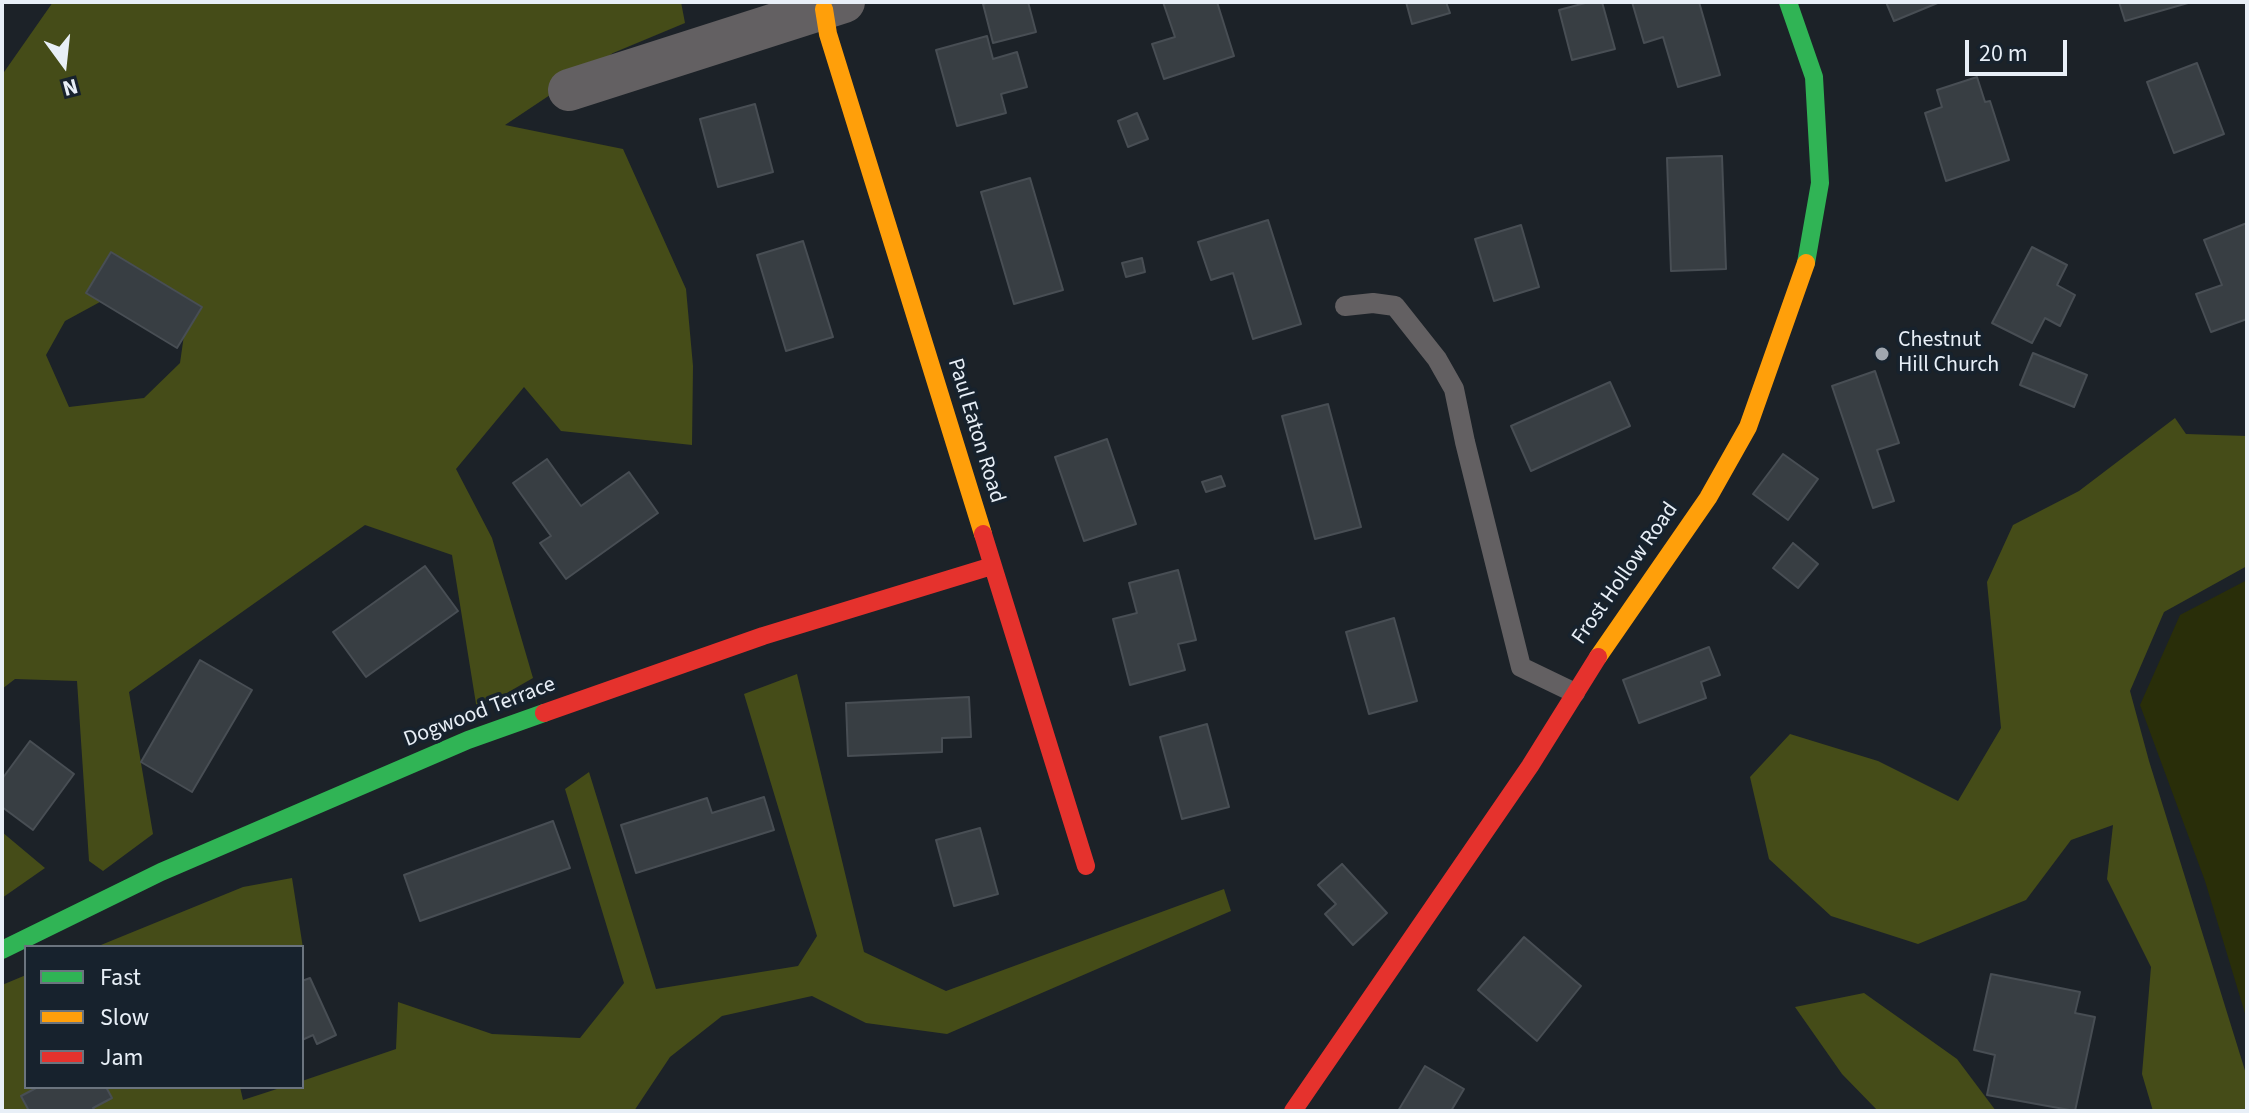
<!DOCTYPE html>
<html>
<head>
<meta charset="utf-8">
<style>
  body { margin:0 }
  #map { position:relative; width:2249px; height:1113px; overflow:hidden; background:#1c2228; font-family:"Source Sans 3",sans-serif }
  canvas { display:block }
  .frame { position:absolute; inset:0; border:4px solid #e8eff7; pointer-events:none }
  .legend { position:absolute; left:24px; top:945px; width:280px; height:144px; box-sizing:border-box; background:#17222d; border:2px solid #6b747e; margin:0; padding:10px 14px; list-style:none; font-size:24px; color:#e8eff7 }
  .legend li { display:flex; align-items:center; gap:16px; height:40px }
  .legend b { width:40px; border:2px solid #6b747e }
  .north { position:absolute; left:24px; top:24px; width:80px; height:80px; -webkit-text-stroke:6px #17222d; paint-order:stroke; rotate:165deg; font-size:22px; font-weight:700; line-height:32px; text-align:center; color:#e8eff7 }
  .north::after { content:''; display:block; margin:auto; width:28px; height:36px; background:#e8eff7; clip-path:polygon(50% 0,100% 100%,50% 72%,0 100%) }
  .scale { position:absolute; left:1965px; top:40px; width:102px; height:36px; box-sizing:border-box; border:4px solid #e8eff7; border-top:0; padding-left:10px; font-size:24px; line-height:28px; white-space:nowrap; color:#e8eff7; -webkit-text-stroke:6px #17222d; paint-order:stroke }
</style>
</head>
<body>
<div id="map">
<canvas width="2249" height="1113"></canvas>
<div class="frame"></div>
<ul class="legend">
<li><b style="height:10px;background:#30b455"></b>Fast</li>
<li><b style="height:10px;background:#ff9f0a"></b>Slow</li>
<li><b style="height:10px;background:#e5322d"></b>Jam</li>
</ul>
<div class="north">N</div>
<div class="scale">20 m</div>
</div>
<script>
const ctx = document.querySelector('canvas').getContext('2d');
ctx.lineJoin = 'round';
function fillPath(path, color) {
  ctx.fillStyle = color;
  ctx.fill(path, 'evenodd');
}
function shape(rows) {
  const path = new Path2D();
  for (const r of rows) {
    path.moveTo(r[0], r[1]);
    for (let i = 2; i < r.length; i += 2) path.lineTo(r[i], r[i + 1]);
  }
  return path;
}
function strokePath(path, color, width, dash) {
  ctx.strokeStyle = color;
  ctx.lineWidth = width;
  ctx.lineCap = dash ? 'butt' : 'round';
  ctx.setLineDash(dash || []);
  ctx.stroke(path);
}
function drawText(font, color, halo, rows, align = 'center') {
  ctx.font = font + ' "Source Sans 3",sans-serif';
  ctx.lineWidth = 7;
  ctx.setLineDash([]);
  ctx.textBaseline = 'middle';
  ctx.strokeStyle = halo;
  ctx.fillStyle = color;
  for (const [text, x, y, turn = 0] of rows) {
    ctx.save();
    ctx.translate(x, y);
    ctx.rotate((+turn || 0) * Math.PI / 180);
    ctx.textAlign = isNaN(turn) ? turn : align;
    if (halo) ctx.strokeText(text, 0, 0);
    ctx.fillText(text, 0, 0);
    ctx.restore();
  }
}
fillPath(shape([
  [2247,580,2247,1020,2205,881,2140,705,2180,615]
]), '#292e09');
fillPath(shape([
  [53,2,681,2,685,23,613,53,505,125,623,149,686,289,693,366,692,445,561,431,524,387,456,469,492,538,533,678,477,710,452,555,365,525,129,692,153,834,103,871,89,861,77,681,15,679,2,689,2,75],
  [122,290,186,321,180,363,144,398,69,407,46,355,65,321],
  [2175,418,2186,434,2247,436,2247,566,2164,612,2130,691,2149,761,2247,1077,2247,1111,2153,1111,2142,1074,2151,967,2107,879,2113,825,2071,840,2026,900,1918,944,1831,916,1769,859,1750,777,1790,734,1878,761,1958,801,2001,728,1987,582,2013,525,2079,491],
  [797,674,864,952,946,991,1224,889,1231,911,947,1034,866,1023,812,996,722,1016,670,1057,634,1111,2,1111,2,985,26,975,26,1087,240,1087,243,1100,283,1087,302,1087,302,1081,396,1049,398,1002,492,1034,580,1038,624,983,565,789,589,772,656,989,798,966,817,936,744,694],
  [2,832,45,868,2,898],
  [292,878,303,948,302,948,96,947,243,887],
  [1864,993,1957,1059,1996,1111,1878,1111,1842,1074,1795,1007]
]), '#454c18');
const building = shape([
  [990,2,1028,2,1036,32,993,43,983,4,990,2],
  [1163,2,1217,2,1234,56,1164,79,1152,44,1175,37,1163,2],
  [1406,2,1446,2,1450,13,1412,24,1406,2],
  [1589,2,1602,2,1615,49,1572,60,1559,10,1589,2],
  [1632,2,1699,2,1720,75,1678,87,1663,37,1644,43,1632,2],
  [1886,2,1940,2,1894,21,1886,2],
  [2119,2,2188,2,2188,3,2125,21,2119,2],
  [987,36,993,59,1017,52,1027,87,1001,94,1006,113,957,126,936,50,987,36],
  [2197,63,2224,134,2174,153,2147,82,2197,63],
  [1977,77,1985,102,1990,101,2009,160,1946,181,1925,113,1942,107,1937,90,1977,77],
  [755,104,773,172,718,187,700,119,755,104],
  [1137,113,1148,139,1128,147,1118,121,1137,113],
  [1722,156,1726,269,1671,271,1667,158,1722,156],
  [1030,178,1063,290,1014,304,981,192,1030,178],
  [1268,220,1301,324,1253,339,1233,273,1211,280,1198,242,1268,220],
  [2247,223,2247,319,2211,332,2196,294,2222,285,2204,240,2247,223],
  [1521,225,1539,287,1494,301,1475,239,1521,225],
  [803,241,833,337,786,351,757,255,803,241],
  [2032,247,2067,265,2057,285,2075,295,2060,326,2045,318,2032,343,1992,323,2032,247],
  [111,252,202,307,177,348,86,293,111,252],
  [1142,258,1145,272,1126,277,1122,263,1142,258],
  [2033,353,2087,375,2074,407,2020,385,2033,353],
  [1875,371,1899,443,1877,450,1894,501,1873,508,1832,386,1875,371],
  [1610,382,1630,426,1531,471,1511,426,1610,382],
  [1328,404,1361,527,1315,539,1282,416,1328,404],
  [1107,439,1136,524,1084,541,1055,457,1107,439],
  [1783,454,1818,479,1788,520,1753,494,1783,454],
  [547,459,581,506,629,472,658,513,566,579,540,543,551,536,513,483,547,459],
  [1221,476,1225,486,1206,492,1202,482,1221,476],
  [1793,543,1818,564,1798,588,1773,568,1793,543],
  [425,566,458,611,366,677,333,632,425,566],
  [1178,570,1196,640,1178,644,1185,670,1130,685,1113,619,1137,613,1129,583,1178,570],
  [1394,618,1417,701,1369,714,1346,632,1394,618],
  [1709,647,1720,675,1701,682,1706,698,1639,723,1623,680,1709,647],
  [200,660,252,690,192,792,141,762,200,660],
  [969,697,971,737,942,738,942,752,848,756,846,703,969,697],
  [1207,724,1229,807,1182,819,1160,737,1207,724],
  [30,741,74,774,33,830,2,807,2,779,30,741],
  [764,797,774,830,636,873,621,825,707,798,712,813,764,797],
  [553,821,570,868,420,921,404,875,553,821],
  [980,828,998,894,954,906,936,840,980,828],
  [1342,864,1387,913,1353,945,1325,914,1336,904,1318,885,1342,864],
  [1524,937,1581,986,1537,1041,1478,990,1524,937],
  [1991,974,2080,992,2075,1013,2095,1017,2075,1111,1987,1095,1995,1055,1974,1050,1991,974],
  [310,978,336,1035,317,1044,313,1035,302,1040,302,981,310,978],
  [1425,1066,1464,1089,1451,1111,1398,1111,1425,1066],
  [38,1087,106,1087,112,1098,93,1108,95,1111,29,1111,21,1096,38,1087]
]);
fillPath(building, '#383e43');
strokePath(building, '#484e54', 2);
strokePath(shape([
  [1345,306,1373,303,1395,306,1437,359,1454,389,1465,442,1521,667,1575,693]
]), '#636062', 20);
strokePath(shape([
  [569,90,844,2]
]), '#636062', 42);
strokePath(shape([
  [1788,2,1814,77,1820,183,1806,263],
  [2,950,161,872,468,740,544,713]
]), '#30b455', 18);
strokePath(shape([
  [824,9,828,34,983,534],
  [1598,657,1708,498,1748,427,1806,263]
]), '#ff9f0a', 18);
strokePath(shape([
  [983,534,1086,866],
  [544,713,763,636,992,566],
  [1293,1111,1530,766,1598,657]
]), '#e5322d', 18);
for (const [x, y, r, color] of [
  [1882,354,8,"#a1a7af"]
]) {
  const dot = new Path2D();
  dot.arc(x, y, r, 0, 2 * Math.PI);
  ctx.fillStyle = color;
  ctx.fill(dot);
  strokePath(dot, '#17222d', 3);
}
drawText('22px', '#e8eff7', '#17222d', [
  ["Chestnut",1898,341],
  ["Hill Church",1898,366]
], 'left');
drawText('22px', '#e8eff7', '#17222d', [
  ["Paul Eaton Road",975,431,73],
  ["Frost Hollow Road",1626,574,-55],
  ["Dogwood Terrace",480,713,-21]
]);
</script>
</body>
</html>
